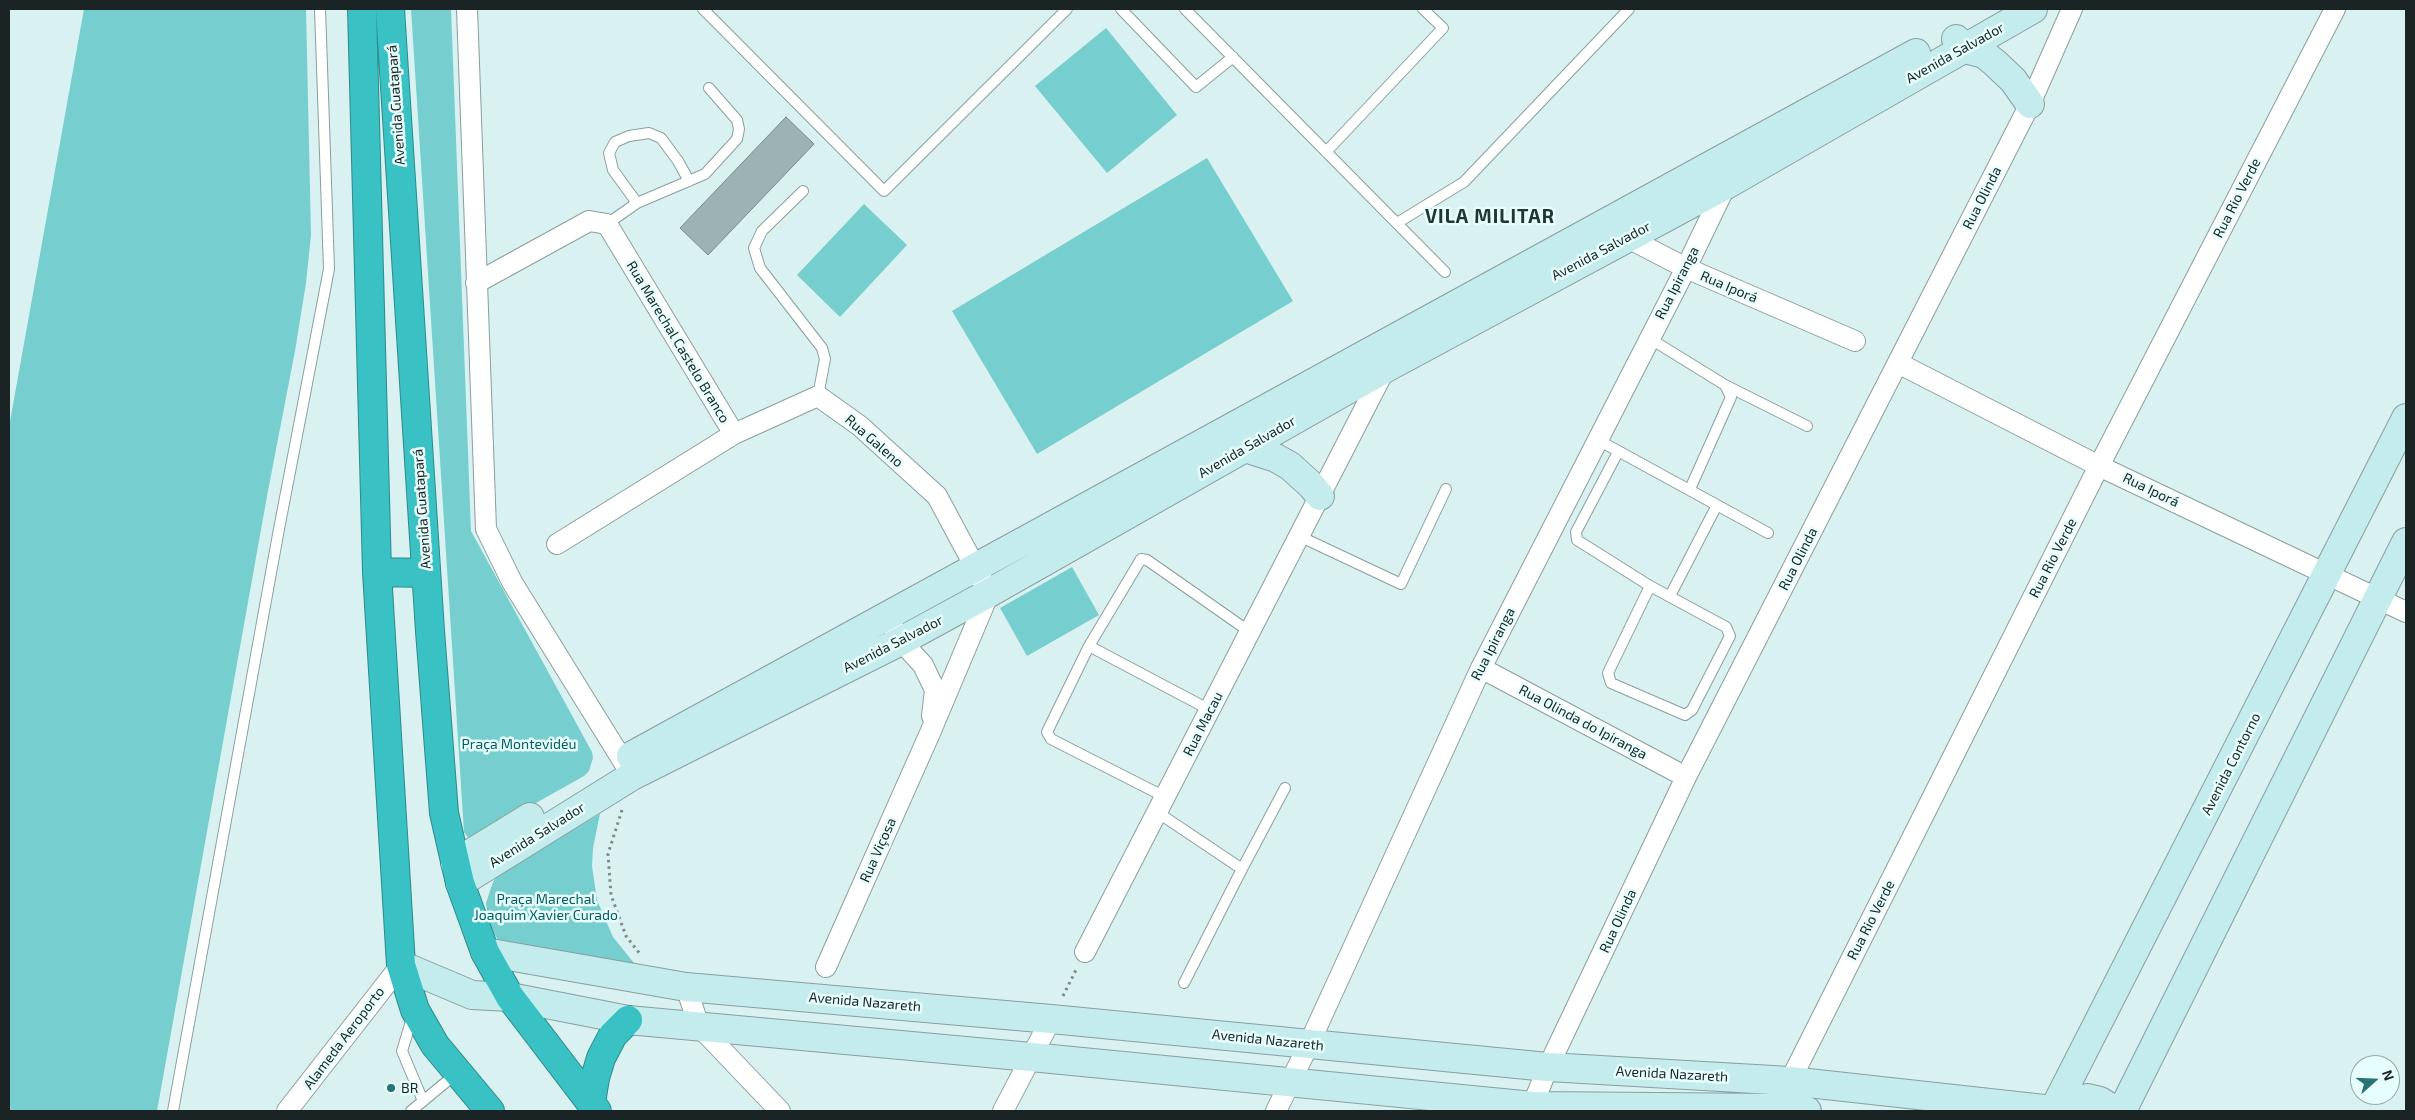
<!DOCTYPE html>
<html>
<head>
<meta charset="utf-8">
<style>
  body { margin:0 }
  #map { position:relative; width:2415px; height:1120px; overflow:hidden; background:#daf1f1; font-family:"Exo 2",sans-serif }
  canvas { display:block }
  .frame { position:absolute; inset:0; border:10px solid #1b2424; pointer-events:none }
  .north { position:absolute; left:2350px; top:1055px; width:50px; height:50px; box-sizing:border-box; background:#e7fefe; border:1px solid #95a7a7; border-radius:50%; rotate:70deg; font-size:14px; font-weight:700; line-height:20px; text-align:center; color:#1b2424 }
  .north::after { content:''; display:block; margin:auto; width:18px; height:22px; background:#297374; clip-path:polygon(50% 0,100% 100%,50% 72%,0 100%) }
</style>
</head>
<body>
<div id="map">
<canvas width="2415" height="1120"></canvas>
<div class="frame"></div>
<div class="north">N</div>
</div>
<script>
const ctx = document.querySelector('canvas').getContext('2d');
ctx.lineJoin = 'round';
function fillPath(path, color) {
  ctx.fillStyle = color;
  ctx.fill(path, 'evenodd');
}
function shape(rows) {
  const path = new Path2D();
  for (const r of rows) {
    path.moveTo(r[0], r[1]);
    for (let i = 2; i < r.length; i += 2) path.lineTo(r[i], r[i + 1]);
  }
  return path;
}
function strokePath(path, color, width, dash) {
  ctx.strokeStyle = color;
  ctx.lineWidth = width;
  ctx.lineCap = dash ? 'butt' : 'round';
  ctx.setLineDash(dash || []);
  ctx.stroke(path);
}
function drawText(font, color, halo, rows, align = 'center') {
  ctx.font = font + ' "Exo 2",sans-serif';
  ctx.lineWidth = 5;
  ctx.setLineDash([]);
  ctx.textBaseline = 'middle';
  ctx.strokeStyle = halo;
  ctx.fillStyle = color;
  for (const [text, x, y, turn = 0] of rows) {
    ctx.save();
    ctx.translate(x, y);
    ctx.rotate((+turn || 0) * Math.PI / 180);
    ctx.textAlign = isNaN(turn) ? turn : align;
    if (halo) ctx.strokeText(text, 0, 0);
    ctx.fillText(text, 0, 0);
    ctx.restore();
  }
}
fillPath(shape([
  [84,9,306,9,311,235,306,283,295,351,267,496,157,1111,9,1111,9,427],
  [411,9,451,9,471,531,592,752,593,758,589,771,584,776,470,840,464,832],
  [1106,28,1177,115,1107,173,1035,86],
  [1207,158,1293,301,1037,454,952,311],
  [864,204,907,245,840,317,797,275],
  [1072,567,1099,615,1027,656,1000,608],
  [600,814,593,848,592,866,597,900,613,937,638,968,501,945,489,925,486,903,493,882,499,873]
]), '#76cecf');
const building = shape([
  [786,117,814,144,708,255,680,228,786,117]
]);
fillPath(building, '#9db3b3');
strokePath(building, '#768b8b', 1);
const lane = shape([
  [703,9,884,191,1067,9],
  [1121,9,1196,87,1233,57],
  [1185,9,1445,272],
  [1326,152,1443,28,1423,9],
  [803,191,762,231,754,248,760,268,822,348,825,359,818,396],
  [637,203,613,170,609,153,615,142,629,136,649,133,661,138,678,161,689,181],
  [1397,223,1464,182,1629,9],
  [607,224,637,203,705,174,737,139,739,129,737,120,709,88],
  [1649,338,1725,385,1731,397,1690,489],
  [1725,385,1807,426],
  [1598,440,1768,533],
  [1618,452,1576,532,1577,540,1650,586,1726,627,1730,636,1692,710,1685,715,1611,683,1608,673,1650,586],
  [1299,536,1401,584,1446,489],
  [1670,596,1717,505],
  [1089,646,1141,559,1147,560,1250,632],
  [1165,797,1051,739,1047,732,1089,646,1210,710],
  [1157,812,1242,869,1285,788],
  [1184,983,1242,869],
  [413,1015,402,1051,423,1101],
  [173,1111,279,529,329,269,320,9],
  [411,1111,457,1073]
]);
const street = shape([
  [467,9,486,529,512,582,631,774],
  [1620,231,1626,237,1686,268,1855,341],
  [476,283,589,221,607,224,734,434,557,544],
  [1898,363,2099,466,2406,612],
  [734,434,818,396,860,426,937,496,989,593,930,733,826,967],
  [888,618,901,641,923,665,935,690,932,716],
  [1481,668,1686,777],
  [1085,952,1386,367],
  [686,987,699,1026,780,1111],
  [1785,1091,2099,466,2335,9],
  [287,1111,401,965],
  [1003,1111,1051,1019],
  [1276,1111,1309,1044,1481,668,1686,268,1726,185],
  [1530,1111,1548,1067,1686,777,2030,104,2072,9]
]);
const secondary = shape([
  [1956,39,1961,48,1984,54,1995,63,2013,80,2030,104],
  [1245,448,1276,458,1290,466,1311,485,1320,496],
  [631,756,1916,53],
  [455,863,530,817],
  [460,883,632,776,901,641,989,593,1386,368,1726,185,2033,9],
  [485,952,686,987,1051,1019,1548,1067,1790,1081,2053,1110],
  [401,965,472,995,510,997,628,1020,1031,1057,1533,1106,1778,1108,1807,1111],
  [2054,1109,2406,418],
  [2053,1111,2065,1102,2088,1098,2100,1101,2116,1111],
  [2122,1111,2406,542]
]);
const highway = shape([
  [362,9,377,572,401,965,415,1010,435,1045,490,1111],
  [390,9,430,631,444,813,460,883,485,952,510,997,597,1111],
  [377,572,426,573],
  [591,1103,595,1078,601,1058,613,1035,628,1020]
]);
strokePath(lane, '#899f9f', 12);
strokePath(street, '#899f9f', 22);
strokePath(secondary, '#899f9f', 30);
strokePath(highway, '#2f8a8b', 30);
strokePath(shape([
  [622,810,608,854,611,895,626,936,640,954],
  [1063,996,1077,968]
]), '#7a8a8a', 3, [2.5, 4]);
strokePath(lane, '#fff', 10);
strokePath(street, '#fff', 20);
strokePath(secondary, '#c4eced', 28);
strokePath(highway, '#3ac1c3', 28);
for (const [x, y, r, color] of [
  [391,1088,5,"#297374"]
]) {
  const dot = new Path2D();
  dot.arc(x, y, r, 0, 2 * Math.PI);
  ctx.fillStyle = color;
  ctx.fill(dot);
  strokePath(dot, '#e7fefe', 2);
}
drawText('14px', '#1b2424', '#e7fefe', [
  ["Avenida Salvador",1955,53,-29],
  ["Avenida Guatapará",396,105,-94],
  ["Rua Olinda",1982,198,-63],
  ["Rua Rio Verde",2237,198,-63],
  ["Avenida Salvador",1601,251,-28],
  ["Rua Ipiranga",1677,283,-63],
  ["Rua Iporá",1729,287,23],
  ["Rua Marechal Castelo Branco",678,342,59],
  ["Rua Galeno",874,441,41],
  ["Avenida Salvador",1247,447,-30],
  ["Rua Iporá",2151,490,26],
  ["Avenida Guatapará",422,509,-94],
  ["Rua Rio Verde",2053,558,-63],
  ["Rua Olinda",1798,559,-63],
  ["Avenida Salvador",893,644,-27],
  ["Rua Ipiranga",1493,644,-63],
  ["Rua Olinda do Ipiranga",1583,722,28],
  ["Rua Macau",1203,724,-63],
  ["Avenida Contorno",2231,764,-63],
  ["Avenida Salvador",537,835,-32],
  ["Rua Viçosa",878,850,-66],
  ["Rua Rio Verde",1871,920,-63],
  ["Rua Olinda",1618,921,-65],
  ["Avenida Nazareth",865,1002,5],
  ["Alameda Aeroporto",344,1038,-53],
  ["Avenida Nazareth",1268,1040,6],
  ["Avenida Nazareth",1672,1074,3]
]);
drawText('14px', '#065c5e', '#e7fefe', [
  ["Praça Montevidéu",519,744],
  ["Praça Marechal",546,899],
  ["Joaquim Xavier Curado",546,915]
]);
drawText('14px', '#1b2424', '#e7fefe', [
  ["BR",401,1088]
], 'left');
ctx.letterSpacing = '1px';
drawText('bold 19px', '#223535', '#e7fefe', [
  ["VILA MILITAR",1490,217]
]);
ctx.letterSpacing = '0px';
</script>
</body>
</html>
